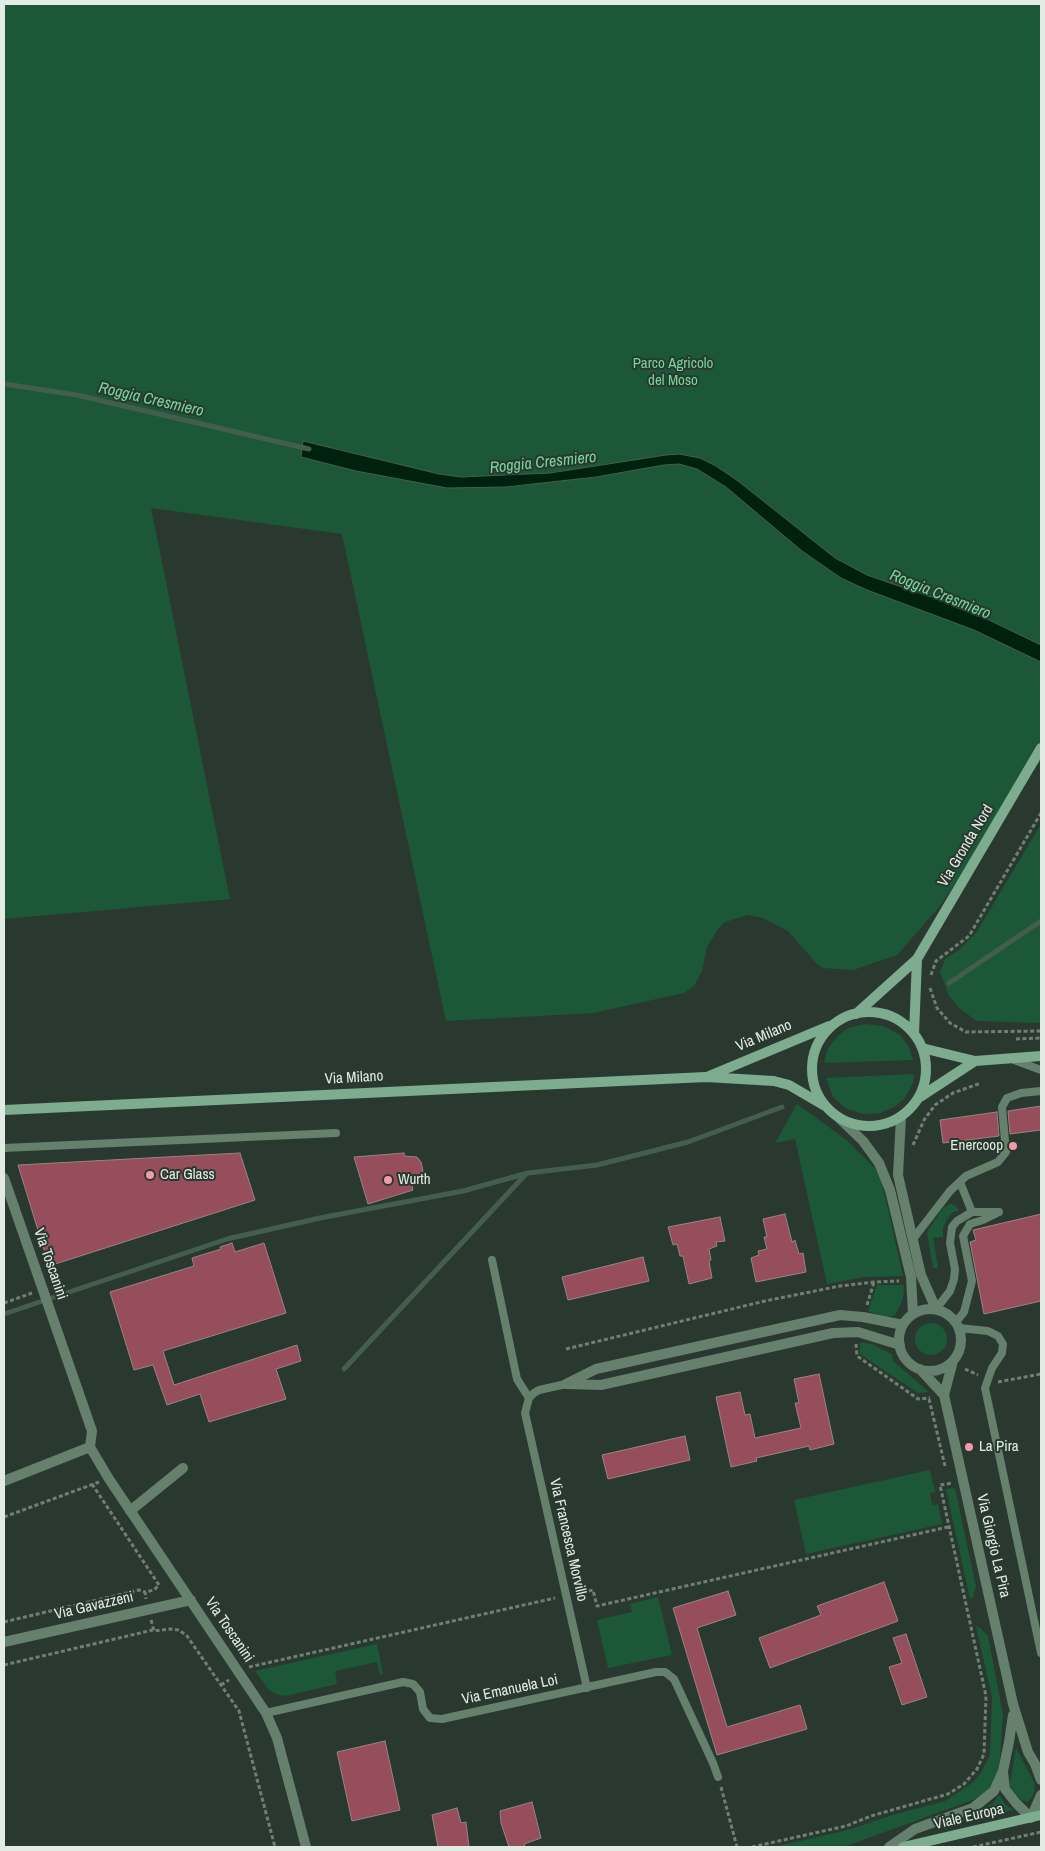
<!DOCTYPE html>
<html>
<head>
<meta charset="utf-8">
<style>
  body { margin:0 }
  #map { position:relative; width:1045px; height:1851px; overflow:hidden; background:#2a392f; font-family:"Archivo Narrow",sans-serif }
  canvas { display:block }
  .frame { position:absolute; inset:0; border:5px solid #e2ece5; pointer-events:none }
</style>
</head>
<body>
<div id="map">
<canvas width="1045" height="1851"></canvas>
<div class="frame"></div>
</div>
<script>
const ctx = document.querySelector('canvas').getContext('2d');
ctx.lineJoin = 'round';
function fillPath(path, color) {
  ctx.fillStyle = color;
  ctx.fill(path, 'evenodd');
}
function shape(rows) {
  const path = new Path2D();
  for (const r of rows) {
    if (r.length === 3) {
      path.moveTo(r[0] + r[2], r[1]);
      path.arc(r[0], r[1], r[2], 0, 2 * Math.PI);
      continue;
    }
    path.moveTo(r[0], r[1]);
    for (let i = 2; i < r.length; i += 2) path.lineTo(r[i], r[i + 1]);
  }
  return path;
}
function strokePath(path, color, width, dash) {
  ctx.strokeStyle = color;
  ctx.lineWidth = width;
  ctx.lineCap = dash ? 'butt' : 'round';
  ctx.setLineDash(dash || []);
  ctx.stroke(path);
}
function drawText(font, color, halo, rows, align = 'center') {
  ctx.font = font + ' "Archivo Narrow",sans-serif';
  ctx.lineWidth = 4;
  ctx.setLineDash([]);
  ctx.textBaseline = 'middle';
  ctx.strokeStyle = halo;
  ctx.fillStyle = color;
  for (const [text, x, y, turn = 0] of rows) {
    ctx.save();
    ctx.translate(x, y);
    ctx.rotate((+turn || 0) * Math.PI / 180);
    ctx.textAlign = isNaN(turn) ? turn : align;
    if (halo) ctx.strokeText(text, 0, 0);
    ctx.fillText(text, 0, 0);
    ctx.restore();
  }
}
fillPath(shape([
  [4,4,1041,4,1041,760,939,907,897,955,853,970,823,968,817,964,788,931,763,918,748,915,725,922,718,929,707,947,702,971,694,986,684,993,593,1013,446,1021,342,534,151,508,230,899,4,919],
  [1041,824,1041,1023,977,1021,959,1008,949,996,940,972,945,959,959,950,976,933],
  [865,1024,883,1026,900,1035,909,1047,913,1060,824,1063,826,1055,829,1047,838,1036,848,1028],
  [914,1074,913,1083,905,1098,894,1107,880,1113,863,1114,845,1108,833,1097,826,1078],
  [797,1104,845,1139,875,1168,882,1183,903,1276,864,1277,827,1284,795,1139,775,1143],
  [950,1204,955,1205,959,1211,953,1212,947,1219,943,1228,943,1237,933,1238,938,1268,933,1268,927,1232,943,1208],
  [877,1285,904,1285,903,1299,895,1315,888,1317,881,1316,868,1311],
  [931,1339,16],
  [860,1342,872,1344,891,1354,894,1362,929,1392,918,1393,860,1354],
  [930,1470,935,1492,930,1493,932,1505,938,1504,942,1524,806,1554,794,1500],
  [955,1488,976,1587,973,1597,970,1599,946,1489],
  [658,1597,672,1655,608,1668,597,1620,632,1612,630,1604],
  [976,1626,980,1628,988,1636,1003,1715,1000,1759,997,1777,992,1785,985,1793,973,1800,846,1846,839,1847,773,1847,844,1831,893,1815,945,1801,972,1783,981,1773,990,1755,992,1697],
  [377,1644,383,1674,380,1675,377,1662,335,1671,337,1684,294,1694,285,1696,276,1694,269,1690,255,1671],
  [1016,1748,1034,1782,1035,1790,1032,1797,1027,1802,1021,1800,1011,1788,1010,1783],
  [999,1795,1006,1805,1014,1810,949,1824,978,1813,993,1803]
]), '#1c5837');
const water = shape([
  [303,441,439,474,461,477,550,473,666,455,679,454,700,458,716,466,738,481,835,558,867,575,966,609,1041,645,1041,662,974,630,867,590,841,578,802,551,726,487,697,469,679,464,664,465,596,477,506,487,447,488,356,471,301,457,303,441]
]);
fillPath(water, '#00210d');
strokePath(water, '#445e4e', 1);
strokePath(shape([
  [4,384,77,395,309,449],
  [949,983,1041,921],
  [4,1314,227,1239,320,1218,463,1191,528,1173,597,1165,688,1142,782,1107],
  [344,1369,526,1174]
]), '#445e4e', 5);
const building = shape([
  [1041,1106,1041,1130,1010,1134,1008,1111,1041,1106],
  [997,1112,999,1136,943,1143,940,1120,997,1112],
  [240,1153,255,1200,49,1266,18,1165,240,1153],
  [404,1153,404,1156,417,1157,421,1162,423,1171,420,1178,411,1181,413,1190,368,1204,354,1157,404,1153],
  [785,1214,792,1242,795,1240,799,1254,803,1253,806,1272,756,1282,751,1258,759,1255,758,1251,767,1249,764,1237,767,1237,763,1219,785,1214],
  [1041,1214,1041,1301,984,1314,970,1242,976,1240,973,1230,1041,1214],
  [720,1217,725,1241,716,1242,717,1246,709,1249,711,1260,709,1261,712,1278,689,1284,683,1256,680,1256,677,1244,673,1245,668,1227,720,1217],
  [232,1243,235,1252,264,1243,286,1313,163,1351,174,1385,297,1345,301,1361,276,1369,286,1399,209,1422,200,1394,167,1405,153,1365,134,1370,110,1292,194,1266,192,1258,221,1249,220,1247,232,1243],
  [643,1257,649,1281,568,1300,562,1277,643,1257],
  [819,1374,834,1444,810,1450,809,1446,756,1458,757,1461,731,1467,716,1397,740,1392,745,1415,750,1414,755,1438,801,1428,795,1403,799,1403,794,1379,819,1374],
  [685,1436,690,1460,608,1479,602,1455,685,1436],
  [884,1582,898,1621,770,1668,759,1638,821,1615,817,1606,884,1582],
  [728,1591,736,1615,697,1628,727,1727,800,1705,807,1729,717,1755,673,1608,728,1591],
  [906,1634,927,1697,902,1705,889,1667,902,1663,893,1638,906,1634],
  [385,1741,400,1810,352,1821,337,1752,385,1741],
  [532,1802,541,1838,524,1844,525,1847,509,1847,501,1823,500,1811,532,1802],
  [457,1808,461,1823,466,1822,469,1847,438,1847,432,1815,457,1808]
]);
fillPath(building, '#964e5c');
strokePath(building, '#998386', 1);
strokePath(shape([
  [931,975,936,961,969,936,1041,813],
  [930,988,937,1008,950,1023,966,1032,1041,1031],
  [1016,1039,1041,1038],
  [913,1145,924,1120,935,1105,953,1093,981,1083],
  [4,1303,32,1293],
  [867,1305,874,1282],
  [856,1344,857,1356,918,1399,930,1398],
  [566,1349,765,1301,840,1286,874,1282,899,1281],
  [965,1369,978,1375],
  [998,1382,1041,1374],
  [929,1399,945,1466],
  [92,1484,159,1585,154,1590,145,1592,146,1599],
  [4,1517,99,1482],
  [576,1594,593,1590,597,1606,948,1527],
  [151,1620,154,1631,170,1629,179,1630,187,1636,239,1711,275,1847],
  [4,1622,139,1590,145,1592],
  [4,1665,153,1630],
  [249,1667,555,1598],
  [221,1685,229,1680],
  [721,1787,737,1847],
  [752,1847,846,1826,871,1816,948,1794,964,1784,977,1769,984,1754,986,1696,940,1485,953,1483],
  [973,1847,1041,1832]
]), '#717e75', 3, [4, 2.5]);
strokePath(shape([
  [1014,1060,1041,1070],
  [4,1148,336,1133],
  [960,1182,972,1212],
  [913,1239,950,1191,966,1176,998,1162,1006,1152,1002,1107,1007,1098,1021,1093,1041,1091],
  [492,1260,517,1379,529,1398],
  [936,1309,950,1291,954,1279,955,1269,950,1243,952,1227,957,1221,972,1212,999,1212],
  [956,1322,964,1312,972,1281,963,1236,970,1224,983,1220,997,1213],
  [959,1328,988,1331,998,1336,1003,1344,1002,1353,992,1368,985,1388,1041,1653],
  [566,1384,539,1390,534,1393,529,1398,525,1413,587,1688],
  [266,1713,403,1682,413,1684,420,1692,423,1709,430,1718,442,1719,656,1672,665,1672,674,1679,713,1763,718,1777]
]), '#65816e', 8);
strokePath(shape([
  [901,1117,898,1175,921,1275,936,1309],
  [840,1119,863,1141,879,1163,890,1190,911,1277,913,1314],
  [4,1178,92,1431,90,1447,109,1479,266,1713,277,1738,306,1847],
  [930,1340,31],
  [900,1345,858,1332,833,1333,601,1385,566,1384,596,1369,840,1315,863,1317,903,1325],
  [953,1361,944,1395,1013,1704,1028,1752,1035,1764,1041,1780],
  [920,1369,944,1395],
  [4,1481,90,1447],
  [130,1511,183,1468],
  [4,1642,191,1600],
  [1003,1772,1005,1789,1016,1803,1031,1818,1041,1795],
  [889,1847,915,1829,973,1808,994,1791,1003,1771,1009,1742,1013,1715]
]), '#65816e', 10);
strokePath(shape([
  [869,1069,57],
  [856,1014,917,959,1041,748],
  [914,1034,917,959],
  [922,1048,975,1061,1041,1056],
  [709,1076,829,1026],
  [920,1097,975,1061],
  [4,1110,706,1077,774,1081,789,1085,825,1106],
  [903,1847,1041,1815]
]), '#7eac8e', 10);
for (const [x, y, r, color] of [
  [1013,1146,5,"#f39aaa"],
  [150,1175,5,"#f39aaa"],
  [388,1180,5,"#f39aaa"],
  [969,1447,5,"#f39aaa"]
]) {
  const dot = new Path2D();
  dot.arc(x, y, r, 0, 2 * Math.PI);
  ctx.fillStyle = color;
  ctx.fill(dot);
  strokePath(dot, '#2a392f', 2);
}
drawText('15px', '#74d69b', '#2a392f', [
  ["Parco Agricolo",673,364],
  ["del Moso",673,381]
]);
drawText('15px', '#e2ece5', '#2a392f', [
  ["Via Gronda Nord",966,846,-59],
  ["Via Milano",764,1036,-23],
  ["Via Milano",354,1078,-3],
  ["Via Toscanini",50,1264,71],
  ["Via Francesca Morvillo",568,1540,77],
  ["Via Giorgio La Pira",993,1546,77],
  ["Via Gavazzeni",94,1606,-13],
  ["Via Toscanini",229,1630,56],
  ["Via Emanuela Loi",510,1690,-12],
  ["Viale Europa",969,1817,-13]
]);
drawText('15px', '#e2ece5', '#2a392f', [
  ["Enercoop",1003,1146,"right"],
  ["Car Glass",160,1175],
  ["Wurth",398,1180],
  ["La Pira",979,1447]
], 'left');
drawText('italic 16px', '#75d89c', '#2a392f', [
  ["Roggia Cresmiero",151,400,13],
  ["Roggia Cresmiero",543,463,-6],
  ["Roggia Cresmiero",940,595,22]
]);
</script>
</body>
</html>
